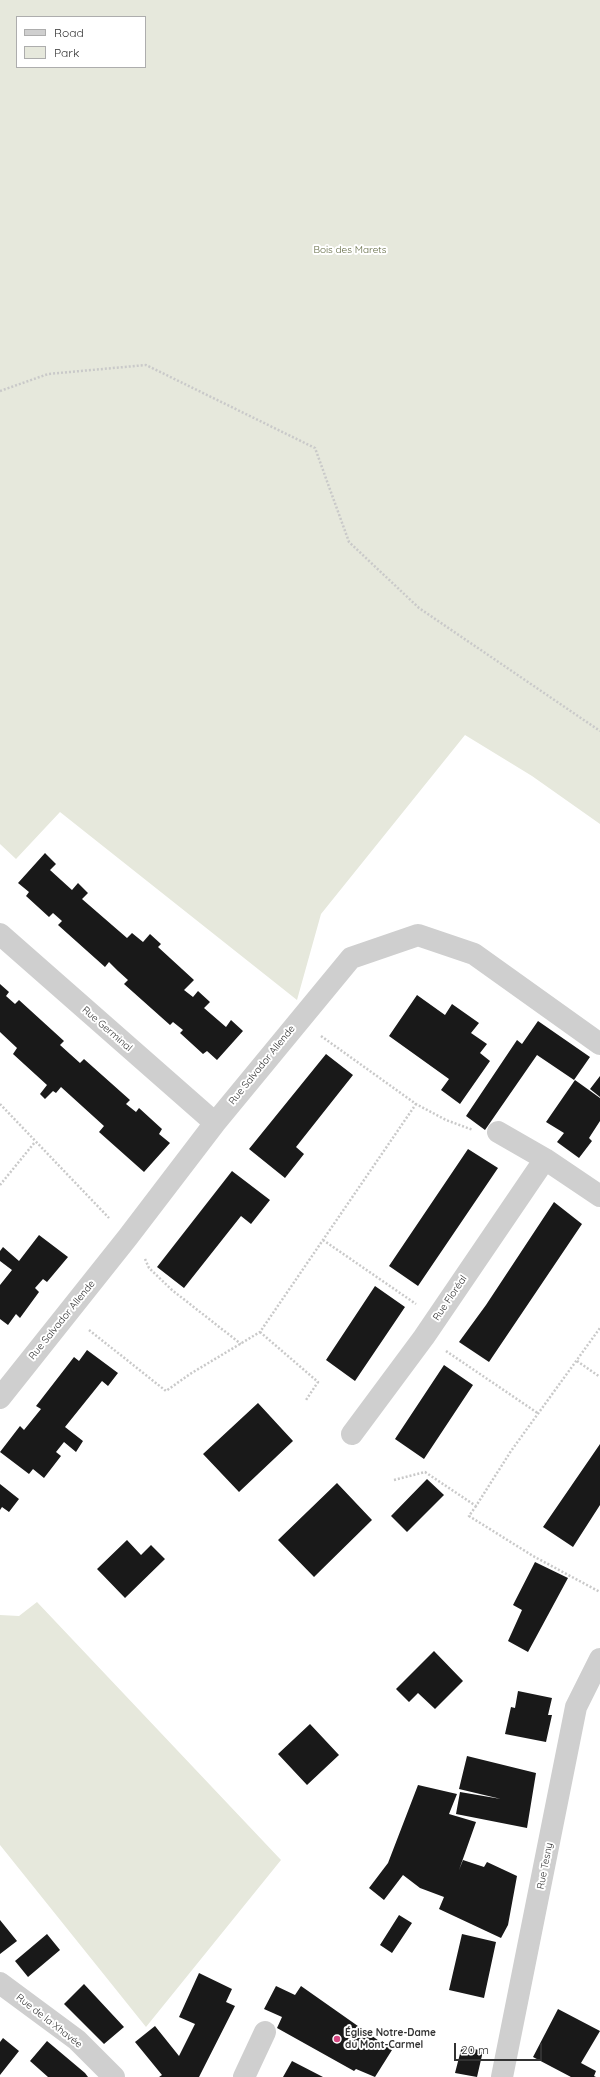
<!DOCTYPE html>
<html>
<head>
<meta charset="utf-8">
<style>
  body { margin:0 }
  #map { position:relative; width:600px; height:2077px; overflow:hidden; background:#fff; font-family:Quicksand,sans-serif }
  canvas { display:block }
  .legend { position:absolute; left:16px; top:16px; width:130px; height:52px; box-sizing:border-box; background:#fff; border:1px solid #adadad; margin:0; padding:5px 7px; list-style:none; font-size:12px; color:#323232 }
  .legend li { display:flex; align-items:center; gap:8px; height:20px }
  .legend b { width:20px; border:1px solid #adadad }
  .scale { position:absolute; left:454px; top:2043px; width:88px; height:18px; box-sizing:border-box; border:2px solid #323232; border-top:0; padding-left:5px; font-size:12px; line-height:14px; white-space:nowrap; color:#323232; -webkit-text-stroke:3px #fff; paint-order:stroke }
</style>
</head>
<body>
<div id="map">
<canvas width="600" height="2077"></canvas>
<ul class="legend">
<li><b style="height:5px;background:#cfcfcf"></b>Road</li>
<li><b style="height:11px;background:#e6e8dc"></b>Park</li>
</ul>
<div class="scale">20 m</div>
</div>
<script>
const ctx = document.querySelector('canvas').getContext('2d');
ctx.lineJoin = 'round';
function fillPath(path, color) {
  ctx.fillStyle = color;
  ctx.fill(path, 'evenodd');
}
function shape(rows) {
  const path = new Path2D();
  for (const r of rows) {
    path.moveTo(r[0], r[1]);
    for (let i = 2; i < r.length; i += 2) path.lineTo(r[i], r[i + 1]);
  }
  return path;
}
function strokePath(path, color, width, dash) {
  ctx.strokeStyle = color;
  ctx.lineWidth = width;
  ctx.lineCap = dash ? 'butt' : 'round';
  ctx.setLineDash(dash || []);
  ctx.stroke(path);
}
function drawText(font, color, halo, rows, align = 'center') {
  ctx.font = font + ' Quicksand,sans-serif';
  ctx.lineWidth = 4;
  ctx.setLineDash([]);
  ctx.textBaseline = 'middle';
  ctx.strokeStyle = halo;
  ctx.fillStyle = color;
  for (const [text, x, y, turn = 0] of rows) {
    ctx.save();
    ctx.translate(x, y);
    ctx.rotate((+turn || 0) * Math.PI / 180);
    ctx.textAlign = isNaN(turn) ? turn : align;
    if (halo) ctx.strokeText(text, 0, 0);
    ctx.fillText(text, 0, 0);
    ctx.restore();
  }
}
fillPath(shape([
  [0,0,600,0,600,824,532,776,465,735,321,914,297,1000,60,812,16,859,0,844],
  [17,17,145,17,145,67,17,67],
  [37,1602,281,1860,146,2027,0,1845,0,1615,19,1616]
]), '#e6e8dc');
fillPath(shape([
  [45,853,56,864,50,870,72,890,78,883,88,893,82,899,127,938,132,933,143,942,150,934,161,944,158,947,194,980,184,990,193,997,198,991,210,1002,204,1008,226,1027,231,1020,243,1031,217,1060,207,1051,203,1054,180,1033,183,1030,173,1022,170,1025,124,984,128,980,118,971,109,962,105,967,58,925,62,921,53,913,49,917,26,896,29,892,18,883],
  [0,984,9,992,6,996,15,1004,19,1000,64,1041,60,1045,80,1063,84,1059,130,1100,126,1104,136,1112,139,1108,162,1129,159,1134,170,1143,144,1172,99,1132,104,1126,61,1087,56,1093,53,1091,45,1099,40,1094,47,1085,13,1054,17,1048,0,1032],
  [417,995,445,1015,452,1004,479,1023,471,1033,487,1044,480,1053,490,1061,460,1104,441,1090,449,1079,389,1036],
  [538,1021,590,1057,574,1080,537,1055,485,1130,466,1116,517,1040,522,1044],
  [326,1054,353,1075,296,1147,304,1154,285,1178,249,1149],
  [600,1076,600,1097,590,1089],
  [575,1080,600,1098,600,1121,589,1138,592,1141,579,1158,557,1142,564,1133,546,1122],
  [468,1149,498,1168,418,1286,389,1266],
  [232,1171,270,1200,251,1224,241,1216,184,1288,157,1267],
  [554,1202,582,1224,489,1362,459,1342,486,1305],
  [39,1235,68,1257,47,1282,43,1279,35,1288,39,1292,20,1318,16,1314,8,1325,0,1319,0,1285,12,1270,0,1261,0,1251,3,1247,19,1261],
  [375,1286,405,1307,355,1381,326,1360],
  [87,1350,118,1373,108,1386,102,1381,65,1427,83,1441,76,1452,64,1442,56,1452,61,1456,44,1478,33,1469,29,1474,0,1452,20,1426,24,1430,41,1409,36,1406,74,1357,79,1361],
  [444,1365,473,1385,424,1459,395,1439],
  [258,1403,293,1441,239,1492,203,1454],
  [600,1444,600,1505,573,1547,543,1527],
  [427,1479,444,1495,407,1532,391,1516],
  [337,1483,372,1520,314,1577,278,1540],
  [0,1484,19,1499,9,1512,2,1507,0,1510],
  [127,1540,141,1555,151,1545,165,1559,125,1598,97,1569],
  [535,1562,568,1578,528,1652,508,1641,522,1610,513,1605],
  [434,1651,463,1681,435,1709,418,1693,409,1702,396,1689],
  [518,1691,552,1698,548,1715,552,1715,546,1742,505,1734,511,1707,515,1708],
  [310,1724,339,1755,307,1785,278,1754],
  [467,1756,536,1773,527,1828,456,1814,460,1792,501,1799,459,1789],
  [418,1785,457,1794,449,1814,476,1822,459,1870,463,1860,484,1867,487,1862,517,1876,508,1925,501,1938,439,1909,444,1897,420,1888,403,1875,384,1900,369,1888,388,1863],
  [399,1915,412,1923,392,1953,380,1945],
  [0,1920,17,1941,0,1954],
  [47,1934,60,1950,28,1977,15,1961],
  [462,1934,496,1942,484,1998,449,1990],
  [199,1973,232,1989,226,2002,235,2006,199,2077,159,2077,162,2075,135,2042,155,2026,179,2056,195,2024,179,2017],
  [84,1984,124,2027,104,2044,64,2004],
  [276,1986,295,1995,301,1986,392,2050,375,2077,356,2069,354,2071,277,2028,282,2017,264,2009],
  [558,2009,600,2031,581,2063,596,2071,594,2076,596,2077,571,2077,533,2057],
  [3,2038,19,2051,0,2075,0,2042],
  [47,2041,85,2073,88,2077,48,2077,30,2061],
  [462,2046,483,2051,477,2077,455,2073],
  [292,2061,323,2077,283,2077]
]), '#191919');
strokePath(shape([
  [0,391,48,374,146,365,315,448,349,542,419,608,600,731],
  [321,1036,416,1104,446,1120,473,1130],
  [0,1104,109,1218],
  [0,1185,35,1142],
  [323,1240,416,1304],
  [145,1259,149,1268,172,1290,241,1344],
  [89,1330,166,1391,190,1374,260,1332,416,1104],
  [260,1332,318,1382,306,1400],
  [446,1351,539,1414],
  [577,1361,600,1377],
  [394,1480,425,1472,476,1506,511,1451,600,1328],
  [476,1506,469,1516,533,1556,600,1592]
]), '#c9c9c9', 2.5, [2, 2]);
strokePath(shape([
  [0,934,215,1123],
  [498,1132,545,1159,600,1196],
  [0,1398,128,1237,215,1123,351,958,418,935,474,954,600,1044],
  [352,1434,424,1337,545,1159],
  [0,1983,77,2040,114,2077],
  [244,2077,265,2032],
  [502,2077,576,1707,600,1659]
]), '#cfcfcf', 22);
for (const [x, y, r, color] of [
  [337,2039,4,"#d64781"]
]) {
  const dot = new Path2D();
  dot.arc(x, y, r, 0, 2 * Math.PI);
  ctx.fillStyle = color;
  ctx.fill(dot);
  strokePath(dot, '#fff', 1.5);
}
drawText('10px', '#626a43', '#fff', [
  ["Bois des Marets",350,250]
]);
drawText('10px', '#323232', '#fff', [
  ["Rue Germinal",107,1029,41],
  ["Rue Salvador Allende",262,1065,-51],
  ["Rue Floréal",450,1298,-56],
  ["Rue Salvador Allende",62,1320,-51],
  ["Rue Tesny",545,1866,-79],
  ["Rue de la Xhavée",49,2021,38]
]);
drawText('bold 10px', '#323232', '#fff', [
  ["Église Notre-Dame",345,2033],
  ["du Mont-Carmel",345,2045]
], 'left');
</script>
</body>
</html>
